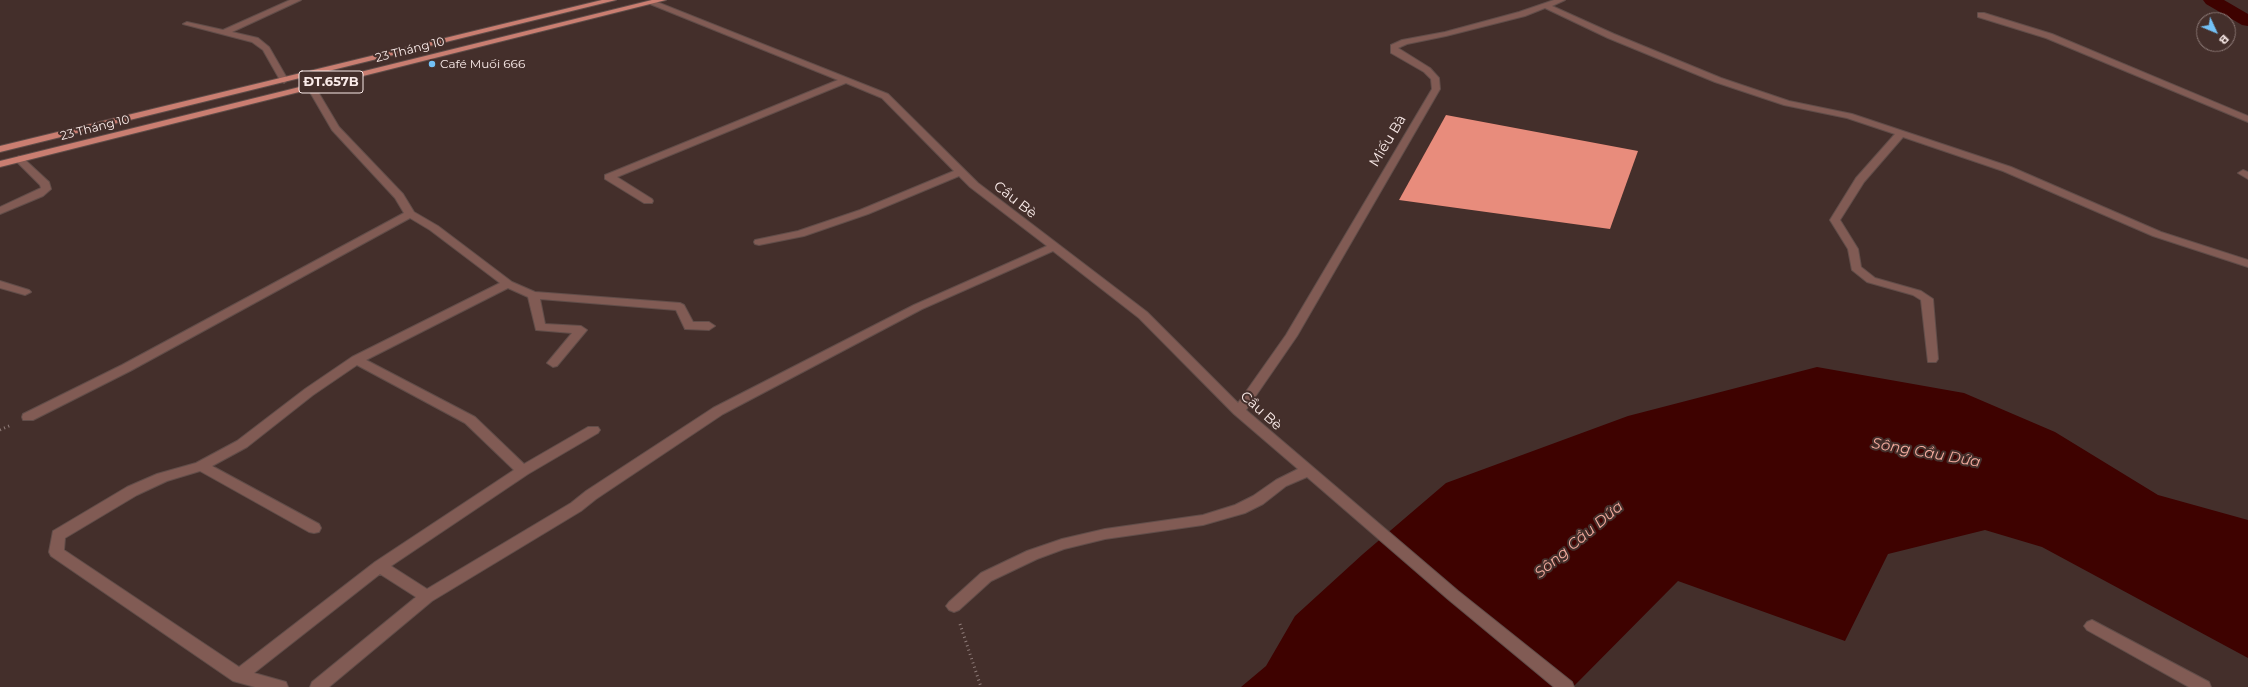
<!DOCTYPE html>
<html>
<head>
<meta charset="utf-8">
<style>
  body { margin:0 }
  #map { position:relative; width:2248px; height:687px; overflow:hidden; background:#442f2b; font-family:Montserrat,sans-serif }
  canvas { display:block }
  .north { position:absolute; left:2196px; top:12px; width:40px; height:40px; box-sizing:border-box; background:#442f2b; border:1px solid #8d7a77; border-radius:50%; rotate:134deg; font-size:11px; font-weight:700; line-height:16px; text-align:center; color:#faebe9 }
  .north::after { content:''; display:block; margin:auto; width:14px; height:18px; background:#73c1f6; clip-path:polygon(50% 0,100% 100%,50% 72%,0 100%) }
</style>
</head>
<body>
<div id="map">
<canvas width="2248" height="687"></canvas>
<div class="north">B</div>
</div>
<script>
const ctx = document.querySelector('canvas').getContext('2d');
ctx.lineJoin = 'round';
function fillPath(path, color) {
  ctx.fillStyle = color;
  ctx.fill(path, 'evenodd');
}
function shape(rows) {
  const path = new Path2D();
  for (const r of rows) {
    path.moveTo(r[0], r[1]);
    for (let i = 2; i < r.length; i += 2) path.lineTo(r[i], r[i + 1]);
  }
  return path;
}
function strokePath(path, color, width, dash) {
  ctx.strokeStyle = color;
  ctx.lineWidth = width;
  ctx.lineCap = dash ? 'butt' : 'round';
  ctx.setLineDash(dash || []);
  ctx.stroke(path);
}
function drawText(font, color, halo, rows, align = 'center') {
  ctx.font = font + ' Montserrat,sans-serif';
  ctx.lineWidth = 4;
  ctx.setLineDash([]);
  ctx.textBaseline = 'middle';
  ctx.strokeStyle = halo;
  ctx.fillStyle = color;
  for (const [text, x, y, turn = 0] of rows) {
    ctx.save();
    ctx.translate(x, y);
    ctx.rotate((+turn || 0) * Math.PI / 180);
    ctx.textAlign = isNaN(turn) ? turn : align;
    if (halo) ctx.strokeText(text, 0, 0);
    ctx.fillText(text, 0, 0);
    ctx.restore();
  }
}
fillPath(shape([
  [1817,367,1964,393,2055,432,2158,495,2248,520,2248,658,2042,547,1985,530,1888,554,1845,641,1678,581,1573,687,1241,687,1266,666,1295,616,1363,554,1446,483,1628,416]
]), '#3e0200');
fillPath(shape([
  [2203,0,2224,0,2248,14,2248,26,2242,25,2206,4,2203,0]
]), '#3e0200');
fillPath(shape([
  [1446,115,1638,151,1610,229,1399,200]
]), '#e88c7c');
const minor = shape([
  [290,0,301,0,232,32,258,38,269,47,288,80,284,83,280,80,263,50,252,42,183,24,187,22,223,30,290,0],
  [652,0,888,94,978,183,1147,312,1238,403,1286,335,1432,89,1431,79,1424,72,1391,53,1391,45,1402,40,1445,32,1519,12,1554,0,1565,0,1552,6,1614,34,1721,78,1789,101,1852,114,2011,167,2161,232,2248,260,2248,267,2153,236,2003,171,1903,137,1864,182,1840,220,1858,249,1861,267,1875,278,1921,291,1933,299,1938,359,1936,362,1928,362,1921,300,1913,295,1867,282,1852,270,1848,249,1830,220,1856,178,1895,134,1847,118,1784,105,1715,82,1608,38,1545,8,1525,16,1446,36,1407,44,1398,48,1430,68,1439,78,1440,89,1297,336,1246,410,1458,591,1572,682,1574,687,1554,687,1448,599,1307,477,1286,486,1263,504,1245,513,1203,525,1105,539,1064,549,1037,559,991,581,959,610,954,612,949,610,946,606,949,602,981,573,1027,551,1062,539,1105,529,1203,515,1235,505,1253,496,1276,480,1298,469,1234,414,1139,318,1053,251,922,309,723,414,596,499,581,511,432,601,329,687,310,687,312,682,416,597,380,574,254,673,286,682,288,687,255,687,233,681,51,556,49,552,53,531,127,487,157,474,196,463,237,441,305,389,352,357,500,283,430,230,410,218,130,371,33,420,23,420,22,417,23,414,122,365,404,213,395,198,332,130,307,87,308,85,314,85,339,127,403,194,414,212,438,226,512,282,535,292,680,303,684,305,693,322,709,322,715,326,709,330,685,329,676,310,540,299,545,324,581,326,587,330,557,366,553,367,547,363,572,333,536,330,528,297,508,288,366,360,475,417,524,464,588,427,598,427,600,430,598,433,528,474,391,566,427,589,571,503,586,491,713,408,914,305,1047,246,970,187,959,176,868,214,804,236,759,245,755,244,754,242,755,240,798,231,860,210,954,171,882,98,846,83,617,177,652,199,653,201,652,203,644,203,605,179,605,175,838,80,650,4,649,2,652,0],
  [357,365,465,423,514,470,375,562,239,667,64,550,65,538,137,495,167,481,200,471,309,532,314,533,319,532,321,528,319,524,212,466,247,447,313,395,357,365],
  [1978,13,1984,13,2052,34,2248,116,2248,122,2046,38,1978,17,1978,13],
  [19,156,22,157,49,182,51,189,43,196,0,214,0,207,41,188,40,185,14,159,19,156],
  [2243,170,2248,172,2248,179,2238,173,2243,170],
  [0,281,29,290,31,292,25,295,0,288,0,281],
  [2092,620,2209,682,2211,687,2189,687,2087,630,2084,626,2087,622,2092,620]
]);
const major = shape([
  [602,0,616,0,0,152,0,146,602,0],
  [652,0,666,0,0,167,0,161,652,0]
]);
strokePath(minor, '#614d49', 2);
strokePath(major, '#614d49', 2);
strokePath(shape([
  [0,430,11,425],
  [960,624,981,687]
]), '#907d7a', 3, [1, 3.5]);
fillPath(minor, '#815b54');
fillPath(major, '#ca7e71');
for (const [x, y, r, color] of [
  [432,64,4,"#73c1f6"]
]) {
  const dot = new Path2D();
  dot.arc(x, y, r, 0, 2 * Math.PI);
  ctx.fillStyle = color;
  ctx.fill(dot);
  strokePath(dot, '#442f2b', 1.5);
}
drawText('12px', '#faebe9', '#442f2b', [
  ["23 Tháng 10",410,50,-14],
  ["23 Tháng 10",95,128,-14]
]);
drawText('12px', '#faebe9', '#442f2b', [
  ["Café Muối 666",440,64]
], 'left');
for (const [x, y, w] of [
  [331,82,64]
]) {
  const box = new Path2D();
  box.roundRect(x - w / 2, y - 11, w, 22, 3);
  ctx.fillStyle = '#442f2b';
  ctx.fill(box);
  strokePath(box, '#faebe9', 1);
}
drawText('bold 13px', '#faebe9', null, [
  ["ĐT.657B",331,82]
]);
drawText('14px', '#faebe9', '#442f2b', [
  ["Miếu Bà",1388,141,-59],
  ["Cầu Bè",1015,200,38],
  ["Cầu Bè",1261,411,42]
]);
drawText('italic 15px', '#f3ab9e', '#442f2b', [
  ["Sông Cầu Dứa",1926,453,10],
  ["Sông Cầu Dứa",1579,540,-40]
]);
</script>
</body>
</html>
